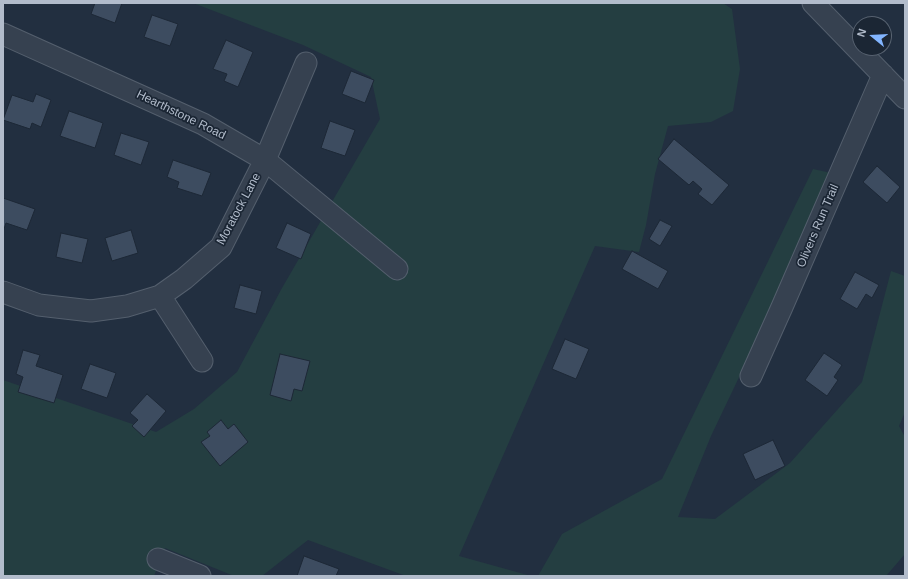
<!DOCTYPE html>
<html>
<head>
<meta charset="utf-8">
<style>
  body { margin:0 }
  #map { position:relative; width:908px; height:579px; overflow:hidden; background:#222f40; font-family:Arial,sans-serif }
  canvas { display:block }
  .frame { position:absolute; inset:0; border:4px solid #b2bccb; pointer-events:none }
  .north { position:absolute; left:852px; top:16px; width:40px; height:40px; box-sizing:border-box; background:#1b2634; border:1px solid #576270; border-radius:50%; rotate:288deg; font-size:11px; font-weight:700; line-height:16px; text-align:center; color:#b2bccb }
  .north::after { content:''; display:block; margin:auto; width:14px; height:18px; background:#82b5ff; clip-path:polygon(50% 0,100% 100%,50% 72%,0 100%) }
</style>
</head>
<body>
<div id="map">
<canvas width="908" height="579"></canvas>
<div class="frame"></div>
<div class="north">N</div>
</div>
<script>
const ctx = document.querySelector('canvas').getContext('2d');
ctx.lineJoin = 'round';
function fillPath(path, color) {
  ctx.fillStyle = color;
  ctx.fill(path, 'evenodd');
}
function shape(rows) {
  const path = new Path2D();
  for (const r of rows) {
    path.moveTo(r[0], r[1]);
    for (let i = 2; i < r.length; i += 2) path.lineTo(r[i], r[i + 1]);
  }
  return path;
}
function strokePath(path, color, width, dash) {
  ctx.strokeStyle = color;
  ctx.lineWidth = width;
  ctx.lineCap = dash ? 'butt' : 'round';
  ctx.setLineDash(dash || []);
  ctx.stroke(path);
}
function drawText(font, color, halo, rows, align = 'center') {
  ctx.font = font + ' Arial,sans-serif';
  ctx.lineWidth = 3.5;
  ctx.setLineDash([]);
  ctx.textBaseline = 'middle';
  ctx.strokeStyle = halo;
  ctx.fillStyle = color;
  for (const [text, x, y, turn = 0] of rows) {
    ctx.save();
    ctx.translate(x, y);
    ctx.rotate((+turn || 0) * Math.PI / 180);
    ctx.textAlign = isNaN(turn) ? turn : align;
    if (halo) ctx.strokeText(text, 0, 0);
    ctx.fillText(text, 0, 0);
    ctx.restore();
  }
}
fillPath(shape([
  [193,3,723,3,732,9,740,69,733,111,711,122,668,126,655,174,646,225,639,252,595,246,459,556,531,576,406,576,308,540,262,576,234,576,165,548,154,576,3,576,3,380,156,432,194,409,237,372,282,288,380,119,371,77,303,45],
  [813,169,836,174,711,436,678,517,715,519,790,463,862,382,891,271,905,276,905,412,899,426,905,437,905,554,886,576,538,576,562,534,662,479]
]), '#243e41');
const building = shape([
  [95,3,122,3,115,23,91,14,95,3],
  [152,15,178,24,170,46,144,37,152,15],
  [226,40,253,52,238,87,224,81,227,74,213,69,226,40],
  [351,71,374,80,365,103,342,94,351,71],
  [36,94,51,100,41,127,32,123,30,129,3,120,12,95,33,102,36,94],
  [69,111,103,123,95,148,60,136,69,111],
  [330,121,355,130,345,156,321,148,330,121],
  [121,133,149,142,141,165,114,155,121,133],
  [674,139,729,185,712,205,698,194,702,189,693,181,689,185,658,159,674,139],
  [173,160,211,173,202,196,177,188,179,182,167,177,173,160],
  [877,166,900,187,887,203,863,182,877,166],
  [3,198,35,209,27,230,6,223,3,232,3,198],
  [660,220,672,226,660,246,649,239,660,220],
  [287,223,311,234,301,259,276,248,287,223],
  [131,230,138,253,112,261,105,238,131,230],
  [61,233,88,239,82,263,56,257,61,233],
  [632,251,668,271,658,289,622,269,632,251],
  [855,272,879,285,872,298,866,294,857,309,840,299,855,272],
  [240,285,262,291,256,314,234,308,240,285],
  [565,339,589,349,576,379,552,369,565,339],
  [23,350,40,355,36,366,63,375,54,403,18,392,23,377,16,374,23,350],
  [824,353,842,365,834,377,838,380,827,396,805,380,824,353],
  [280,354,310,361,302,391,294,389,291,401,270,395,280,354],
  [90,364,116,373,107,398,81,389,90,364],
  [147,394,166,411,144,437,132,426,138,420,130,413,147,394],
  [221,420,228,429,234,424,248,442,220,466,201,442,210,436,207,432,221,420],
  [773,440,785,466,755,480,743,454,773,440],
  [304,556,339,569,336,576,297,576,304,556]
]);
fillPath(building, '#3d4c60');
strokePath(building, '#1d2836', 1);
const minor = shape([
  [813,3,905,98],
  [3,34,203,124,265,160,397,269],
  [3,292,39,305,91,311,127,306,160,296,184,279,221,247,265,160,306,63],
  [160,296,202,361],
  [751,376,782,307,883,75],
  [158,559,200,576]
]);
strokePath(minor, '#545f6d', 23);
strokePath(minor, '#364150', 21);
drawText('12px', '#b2bccb', '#1b2634', [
  ["Hearthstone Road",181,115,26],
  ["Moratock Lane",239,209,-62],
  ["Olivers Run Trail",818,226,-67]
]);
</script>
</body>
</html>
